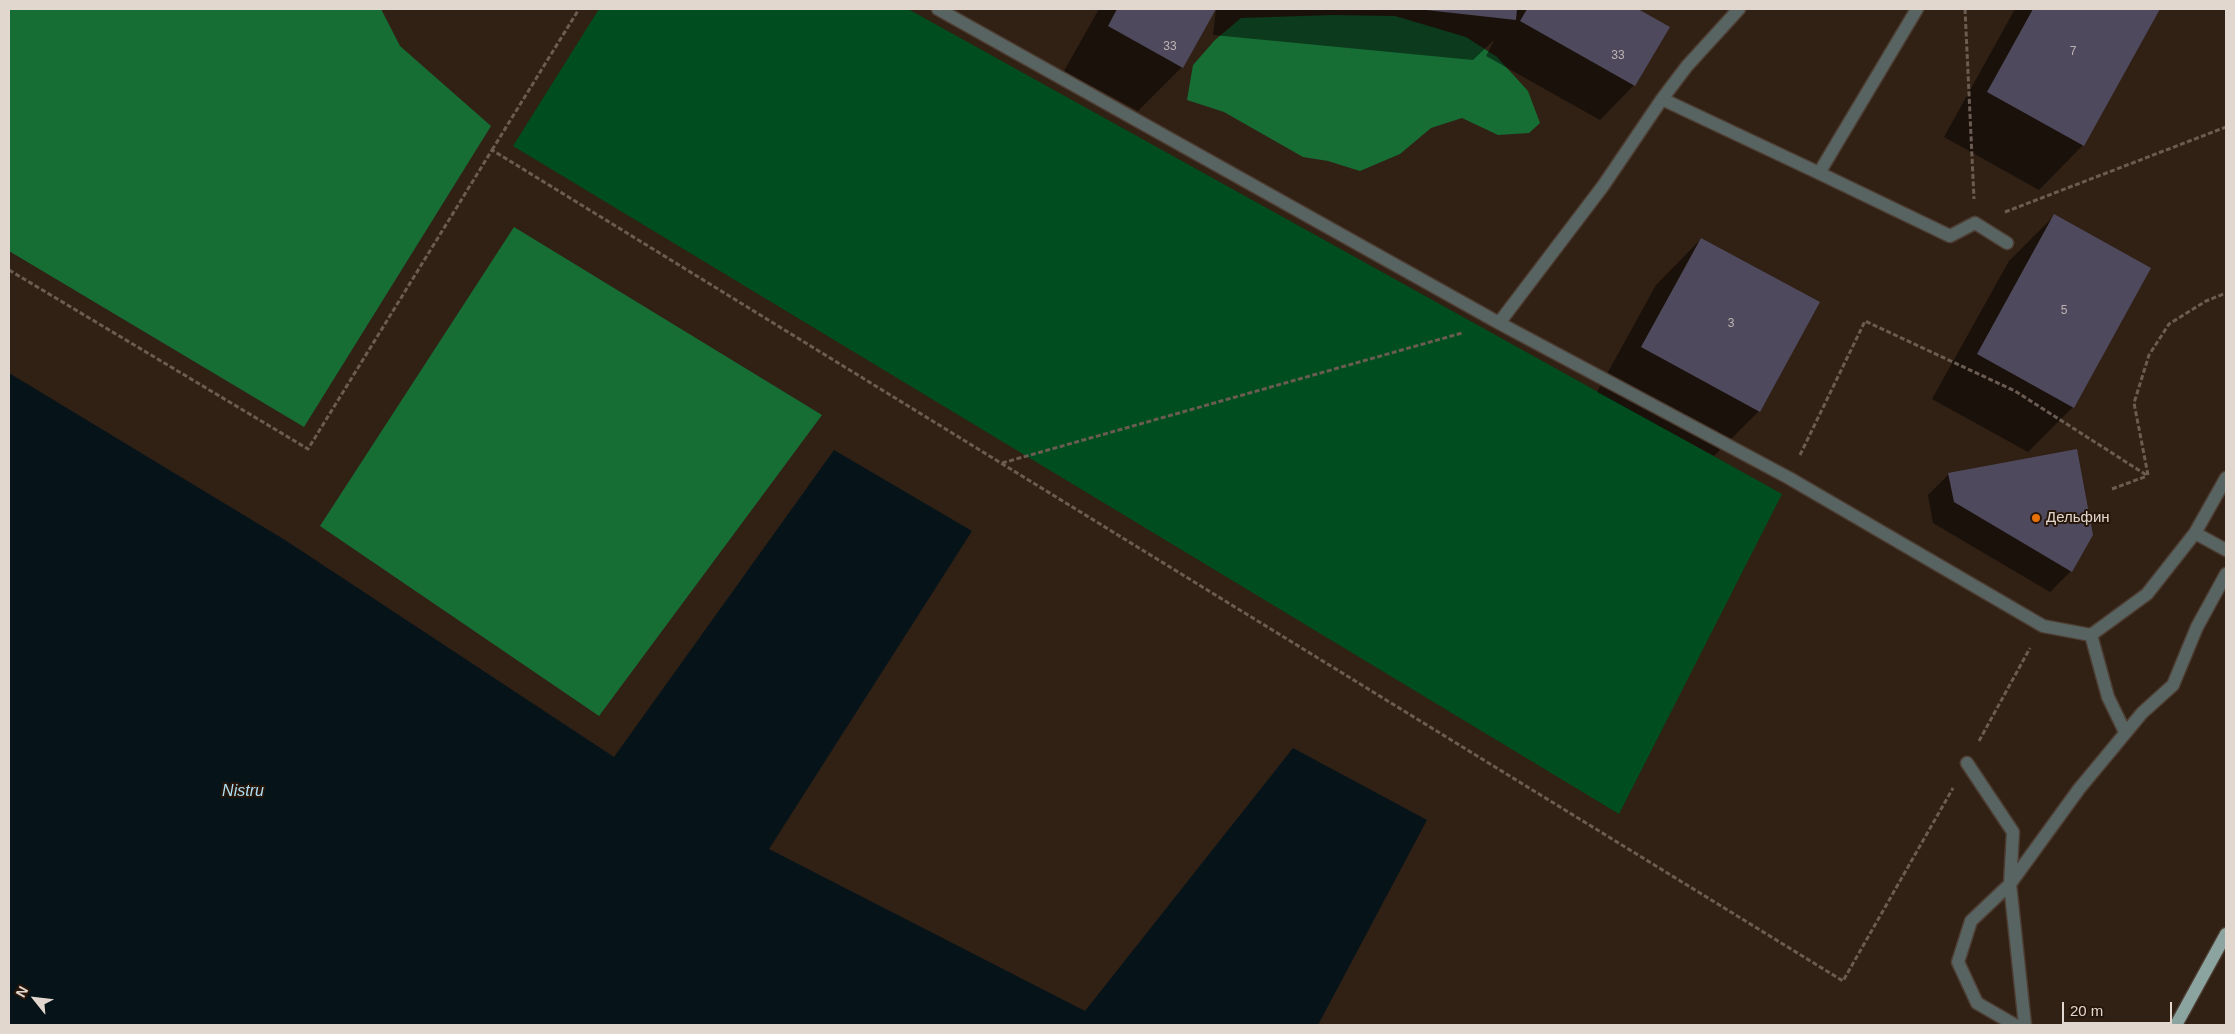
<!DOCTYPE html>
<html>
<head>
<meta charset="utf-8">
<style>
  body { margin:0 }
  #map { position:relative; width:2235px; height:1034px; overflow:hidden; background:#312014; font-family:Helvetica,sans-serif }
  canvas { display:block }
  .frame { position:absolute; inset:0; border:10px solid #e2d7cf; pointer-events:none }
  .north { position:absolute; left:10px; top:974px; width:50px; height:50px; -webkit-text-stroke:4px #27160a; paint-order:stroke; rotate:299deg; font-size:14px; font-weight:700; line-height:20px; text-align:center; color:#e2d7cf }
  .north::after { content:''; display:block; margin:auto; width:18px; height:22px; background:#e2d7cf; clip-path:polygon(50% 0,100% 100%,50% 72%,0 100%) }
  .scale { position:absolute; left:2062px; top:1002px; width:110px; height:22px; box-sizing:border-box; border:2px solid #e2d7cf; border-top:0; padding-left:6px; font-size:15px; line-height:18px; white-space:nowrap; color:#e2d7cf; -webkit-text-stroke:4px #27160a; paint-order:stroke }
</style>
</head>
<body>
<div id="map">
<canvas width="2235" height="1034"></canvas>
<div class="frame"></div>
<div class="north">N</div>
<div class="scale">20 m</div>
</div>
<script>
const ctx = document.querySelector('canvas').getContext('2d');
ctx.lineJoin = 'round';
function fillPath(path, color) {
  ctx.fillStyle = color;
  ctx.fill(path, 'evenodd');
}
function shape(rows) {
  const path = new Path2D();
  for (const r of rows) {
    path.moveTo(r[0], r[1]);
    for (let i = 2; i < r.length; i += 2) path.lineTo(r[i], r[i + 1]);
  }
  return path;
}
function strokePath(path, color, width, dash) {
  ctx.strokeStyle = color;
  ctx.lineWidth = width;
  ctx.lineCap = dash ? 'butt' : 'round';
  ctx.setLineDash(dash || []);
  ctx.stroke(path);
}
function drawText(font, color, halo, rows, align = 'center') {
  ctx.font = font + ' Helvetica,sans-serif';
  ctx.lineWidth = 4;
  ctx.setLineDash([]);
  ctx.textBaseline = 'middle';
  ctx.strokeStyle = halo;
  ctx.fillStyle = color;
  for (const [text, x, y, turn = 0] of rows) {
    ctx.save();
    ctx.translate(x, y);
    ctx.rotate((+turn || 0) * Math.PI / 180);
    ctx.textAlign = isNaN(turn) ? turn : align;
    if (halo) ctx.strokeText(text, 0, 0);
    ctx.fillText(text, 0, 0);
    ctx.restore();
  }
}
fillPath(shape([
  [599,9,908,9,1782,494,1619,814,513,146]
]), '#004e20');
fillPath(shape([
  [9,9,381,9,400,46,491,126,304,427,9,251],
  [1332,15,1395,16,1466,37,1497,57,1528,91,1540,123,1529,133,1498,135,1462,118,1431,128,1400,154,1360,171,1328,161,1303,157,1224,112,1187,100,1193,65,1215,40,1241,18],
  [514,227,822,415,599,716,320,526]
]), '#176e35');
fillPath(shape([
  [9,373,285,540,614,757,834,450,972,531,769,849,1085,1011,1293,748,1427,820,1318,1025,9,1025]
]), '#06141a');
fillPath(shape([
  [1099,9,1214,9,1182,67,1138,111,1064,71],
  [1216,9,1635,9,1668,27,1634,85,1600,120,1486,56,1495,39,1473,60,1213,35],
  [2015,9,2159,9,2083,145,2039,190,1944,137],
  [2055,215,2073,407,2028,452,1932,399,2009,261],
  [1701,239,1759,411,1714,456,1597,392,1656,285],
  [1949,474,2071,571,2050,592,1933,523,1928,495]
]), '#0007');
fillPath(shape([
  [1117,9,1216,9,1183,68,1108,26],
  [1417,9,1517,9,1516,20],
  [1527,9,1638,9,1670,27,1635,86,1520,21],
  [2033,9,2160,9,2084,146,1987,92],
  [2054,214,2151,268,2074,408,1977,354],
  [1701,238,1820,302,1760,412,1641,347],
  [2077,449,2093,535,2072,572,1954,502,1948,473]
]), '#4e495d');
const service = shape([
  [1819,173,1950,236,1975,223,2007,243],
  [2091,635,2108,697,2125,732],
  [1967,763,2013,832,2010,884,2025,1025],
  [2015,1025,1977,1003,1958,962,1971,921,2010,884,2079,789,2142,713,2173,685,2197,627,2226,574]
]);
const minor = shape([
  [938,9,1499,323,1789,478,2043,626,2091,635,2147,594,2195,533,2226,478],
  [1662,99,1819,173,1917,9],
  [1499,323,1603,186,1662,99,1687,66,1739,9],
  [2195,533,2226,550]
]);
const primary = shape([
  [2176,1025,2226,934]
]);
strokePath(service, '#4d3d32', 15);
strokePath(minor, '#4d3d32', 15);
strokePath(primary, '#4d3d32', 15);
strokePath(shape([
  [1965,9,1974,199],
  [492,150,579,9],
  [2005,212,2226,127],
  [9,270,308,449,492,150,1843,981,1953,788],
  [1800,455,1865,321,2015,391,2148,476],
  [1002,463,1462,333],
  [2148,475,2134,403,2149,355,2169,324,2206,301,2226,293],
  [2112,489,2147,476],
  [1979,741,2030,648]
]), '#6b5c52', 3, [5, 2.5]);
strokePath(service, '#586462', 12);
strokePath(minor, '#586462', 12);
strokePath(primary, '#8ba4a0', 12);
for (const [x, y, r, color] of [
  [2036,518,5,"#e8710a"]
]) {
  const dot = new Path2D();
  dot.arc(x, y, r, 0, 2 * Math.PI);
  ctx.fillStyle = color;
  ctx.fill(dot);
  strokePath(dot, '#27160a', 2);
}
drawText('12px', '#bdb4b2', null, [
  ["33",1170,47],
  ["7",2073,52],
  ["33",1618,56],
  ["5",2064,311],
  ["3",1731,324]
]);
drawText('15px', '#e2d7cf', '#27160a', [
  ["Дельфин",2046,518]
], 'left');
drawText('italic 16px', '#addef5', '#27160a', [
  ["Nistru",243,792]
]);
</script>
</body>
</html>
